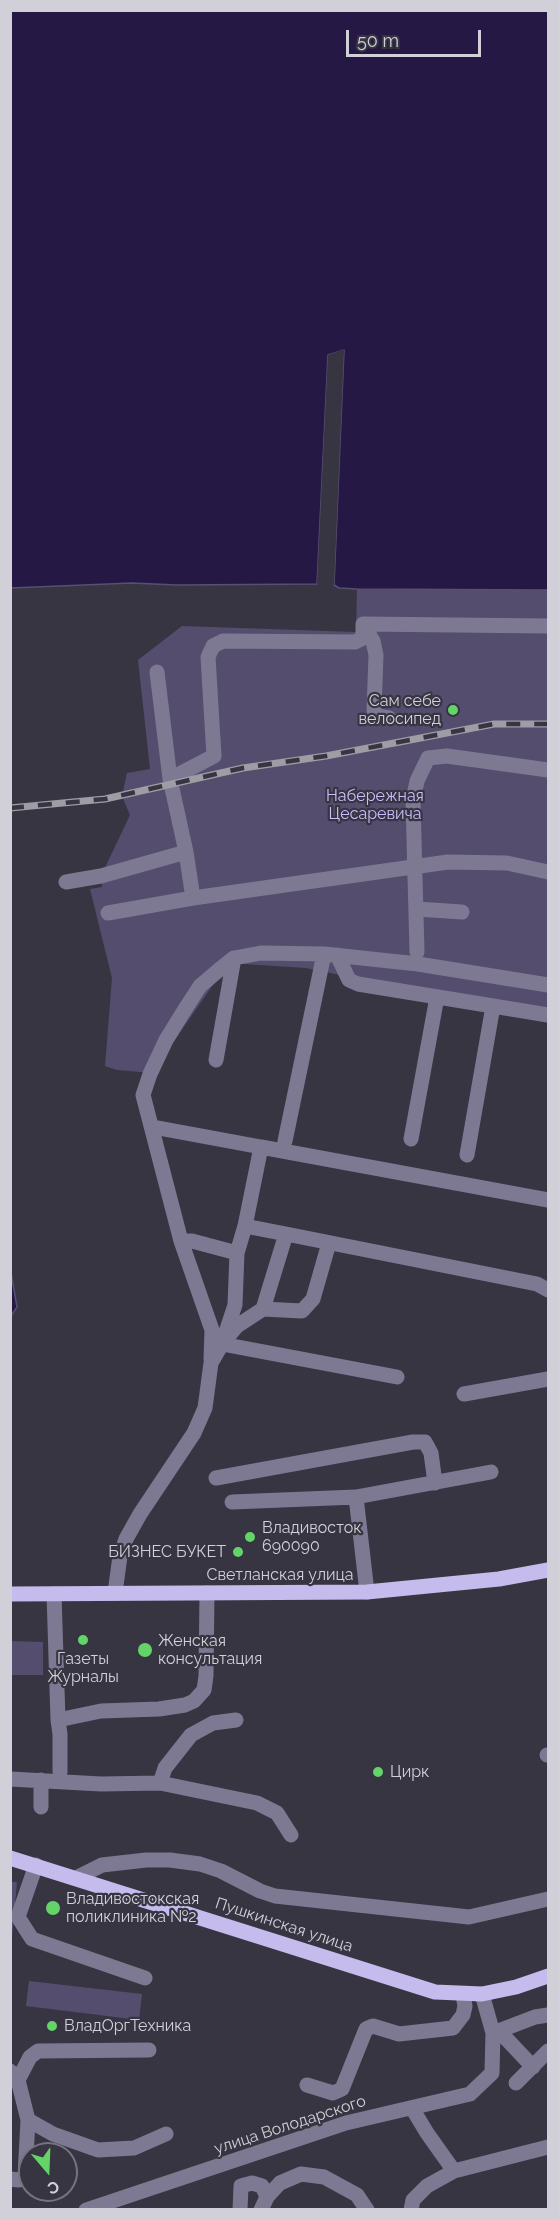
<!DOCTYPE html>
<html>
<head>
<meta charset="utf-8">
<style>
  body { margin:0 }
  #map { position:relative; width:559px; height:2220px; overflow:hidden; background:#373542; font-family:Raleway,sans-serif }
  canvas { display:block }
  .frame { position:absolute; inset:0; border:12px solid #d1d0d8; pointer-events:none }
  .north { position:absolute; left:18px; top:2142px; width:60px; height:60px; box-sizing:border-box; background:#373542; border:2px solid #75737e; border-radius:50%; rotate:161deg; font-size:16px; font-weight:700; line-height:24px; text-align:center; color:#d1d0d8 }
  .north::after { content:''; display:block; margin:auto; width:21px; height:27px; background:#64d468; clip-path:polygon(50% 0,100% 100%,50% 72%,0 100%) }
  .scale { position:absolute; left:346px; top:30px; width:135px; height:27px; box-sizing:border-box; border:3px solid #d1d0d8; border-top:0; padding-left:8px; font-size:18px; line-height:21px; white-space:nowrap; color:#d1d0d8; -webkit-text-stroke:4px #373542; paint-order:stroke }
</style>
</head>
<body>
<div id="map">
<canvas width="559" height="2220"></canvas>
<div class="frame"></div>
<div class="north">С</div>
<div class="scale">50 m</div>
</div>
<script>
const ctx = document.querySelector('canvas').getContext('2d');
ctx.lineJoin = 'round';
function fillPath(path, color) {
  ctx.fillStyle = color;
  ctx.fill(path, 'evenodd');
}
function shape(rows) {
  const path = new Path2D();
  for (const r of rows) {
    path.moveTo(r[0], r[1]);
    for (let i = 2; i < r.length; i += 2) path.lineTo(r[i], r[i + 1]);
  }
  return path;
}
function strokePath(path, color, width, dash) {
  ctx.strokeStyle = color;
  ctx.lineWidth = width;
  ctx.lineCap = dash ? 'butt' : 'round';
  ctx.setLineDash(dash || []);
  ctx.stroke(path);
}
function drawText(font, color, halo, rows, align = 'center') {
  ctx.font = font + ' Raleway,sans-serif';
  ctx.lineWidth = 4.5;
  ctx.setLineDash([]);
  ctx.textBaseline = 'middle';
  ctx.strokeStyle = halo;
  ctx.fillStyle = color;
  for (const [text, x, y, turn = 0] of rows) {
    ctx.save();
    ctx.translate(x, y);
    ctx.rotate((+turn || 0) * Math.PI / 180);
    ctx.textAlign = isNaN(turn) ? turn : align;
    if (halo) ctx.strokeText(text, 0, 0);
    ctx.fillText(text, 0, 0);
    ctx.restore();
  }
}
fillPath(shape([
  [357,589,548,590,548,1010,422,992,306,968,228,963,152,1073,117,1070,105,1066,112,978,90,889,102,887,101,876,130,815,122,796,127,773,150,769,138,660,182,626,356,632],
  [11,1641,43,1642,43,1675,11,1675],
  [11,1882,17,1882,11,1948],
  [29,1981,142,1994,139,2020,26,2006]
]), '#544d6d');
const water = shape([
  [11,11,548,11,548,590,357,589,339,588,334,585,344,350,328,355,317,584,177,585,132,583,11,588,11,11],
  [11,1273,17,1307,11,1316,10,1316,11,1273]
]);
fillPath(water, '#261845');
strokePath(water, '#594f71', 1.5);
fillPath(shape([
  [344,349,334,585,331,585,341,353,330,357,320,584,317,584,328,355]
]), '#373542');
strokePath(shape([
  [363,624,548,626],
  [157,672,170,779],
  [66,882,101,876,186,852],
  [193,898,186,852,170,779,214,756,208,657,213,646,223,641,355,642,363,638,363,624,373,641,376,655,374,710,377,716,389,718],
  [417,909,462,912],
  [108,913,193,898,448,862,507,863,548,872],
  [417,952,413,801,417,781,428,758,447,756,548,770],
  [337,955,349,980,358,984,493,1006,467,1155],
  [493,1006,548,1015],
  [216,1060,234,958],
  [153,1127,261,1147],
  [411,1139,437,997],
  [285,1141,324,954],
  [245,1226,286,1234],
  [181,1241,212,1330,211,1359],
  [237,1253,192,1241,181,1241,143,1095,150,1074,166,1040,182,1014,200,986,220,969,234,958,261,953,324,954,418,964,548,985],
  [263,1309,302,1311,313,1299,329,1243],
  [226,1339,237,1326,263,1309,286,1234,537,1284,548,1290],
  [222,1344,397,1377],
  [464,1394,548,1379],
  [216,1478,413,1442,425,1442,431,1453,435,1483],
  [232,1502,356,1497],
  [367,1592,356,1497,491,1472],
  [115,1593,120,1556,126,1539,140,1514,194,1433,205,1408,211,1363,222,1344,235,1305,237,1253,245,1226,261,1147,548,1200],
  [54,1594,58,1720,101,1711,159,1709,185,1705,194,1701,204,1690,206,1676,207,1593],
  [58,1720,60,1734,60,1772],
  [547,1755,548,1755],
  [10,1779,101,1784,160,1783,257,1803,277,1813,291,1835],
  [160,1783,165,1768,191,1735,213,1723,236,1720],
  [41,1807,41,1780],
  [36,1865,18,1917,32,1939,145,1978],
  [78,1877,102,1865,146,1860,170,1860,200,1864,221,1871,260,1891,275,1896,469,1917,548,1899],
  [500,2032,533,2067],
  [493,2033,535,2017,548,2015],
  [10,2071,18,2080,28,2120,25,2177,19,2180,10,2179],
  [18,2080,30,2057,38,2051,149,2050],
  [516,2083,548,2051],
  [307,2085,333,2093,342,2089,366,2029,373,2026,399,2034,453,2028,463,2015,465,2006,463,1995],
  [28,2120,53,2134,98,2150,134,2148,166,2134],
  [454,2171,548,2147],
  [267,2197,280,2183,301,2174,324,2177,357,2195,367,2210],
  [86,2210,346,2123,470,2094,492,2073,493,2033,482,1994],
  [240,2210,241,2186,252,2183,262,2186,267,2197,261,2210],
  [411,2210,413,2200,427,2186,454,2171,427,2133,412,2108]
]), '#7e7992', 15);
strokePath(shape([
  [10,1594,367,1592,499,1579,548,1570],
  [10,1858,435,1992,482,1994,516,1987,548,1976]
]), '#c5bbec', 15);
const rail = shape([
  [10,808,105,799,243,768,326,756,494,724,548,724]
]);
strokePath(rail, '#9e9da6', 7);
strokePath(rail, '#373542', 4.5, [14]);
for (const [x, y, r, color] of [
  [453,710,6,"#64d468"],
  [250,1537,6,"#64d468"],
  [238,1552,6,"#64d468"],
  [83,1640,6,"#64d468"],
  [145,1650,8,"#64d468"],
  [378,1772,6,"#64d468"],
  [53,1908,8,"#64d468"],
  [52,2026,6,"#64d468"]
]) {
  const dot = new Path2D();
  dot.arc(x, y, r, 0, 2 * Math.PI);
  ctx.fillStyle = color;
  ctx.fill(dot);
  strokePath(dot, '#373542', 2);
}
drawText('16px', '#d1d0d8', '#373542', [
  ["Сам себе",441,701,"right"],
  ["велосипед",441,719,"right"],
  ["Владивосток",262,1528],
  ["690090",262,1546],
  ["БИЗНЕС БУКЕТ",226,1552,"right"],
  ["Женская",158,1641],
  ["консультация",158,1659],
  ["Газеты",83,1659,"center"],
  ["Журналы",83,1677,"center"],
  ["Цирк",390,1772],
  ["Владивостокская",66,1899],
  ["поликлиника №2",66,1917],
  ["ВладОргТехника",64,2026]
], 'left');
drawText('16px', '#cbbdfd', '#373542', [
  ["Набережная",375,796],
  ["Цесаревича",375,814]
]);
drawText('16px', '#d1d0d8', '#373542', [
  ["Светланская улица",280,1575],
  ["Пушкинская улица",284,1925,18],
  ["улица Володарского",290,2125,-18]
]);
</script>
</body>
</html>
